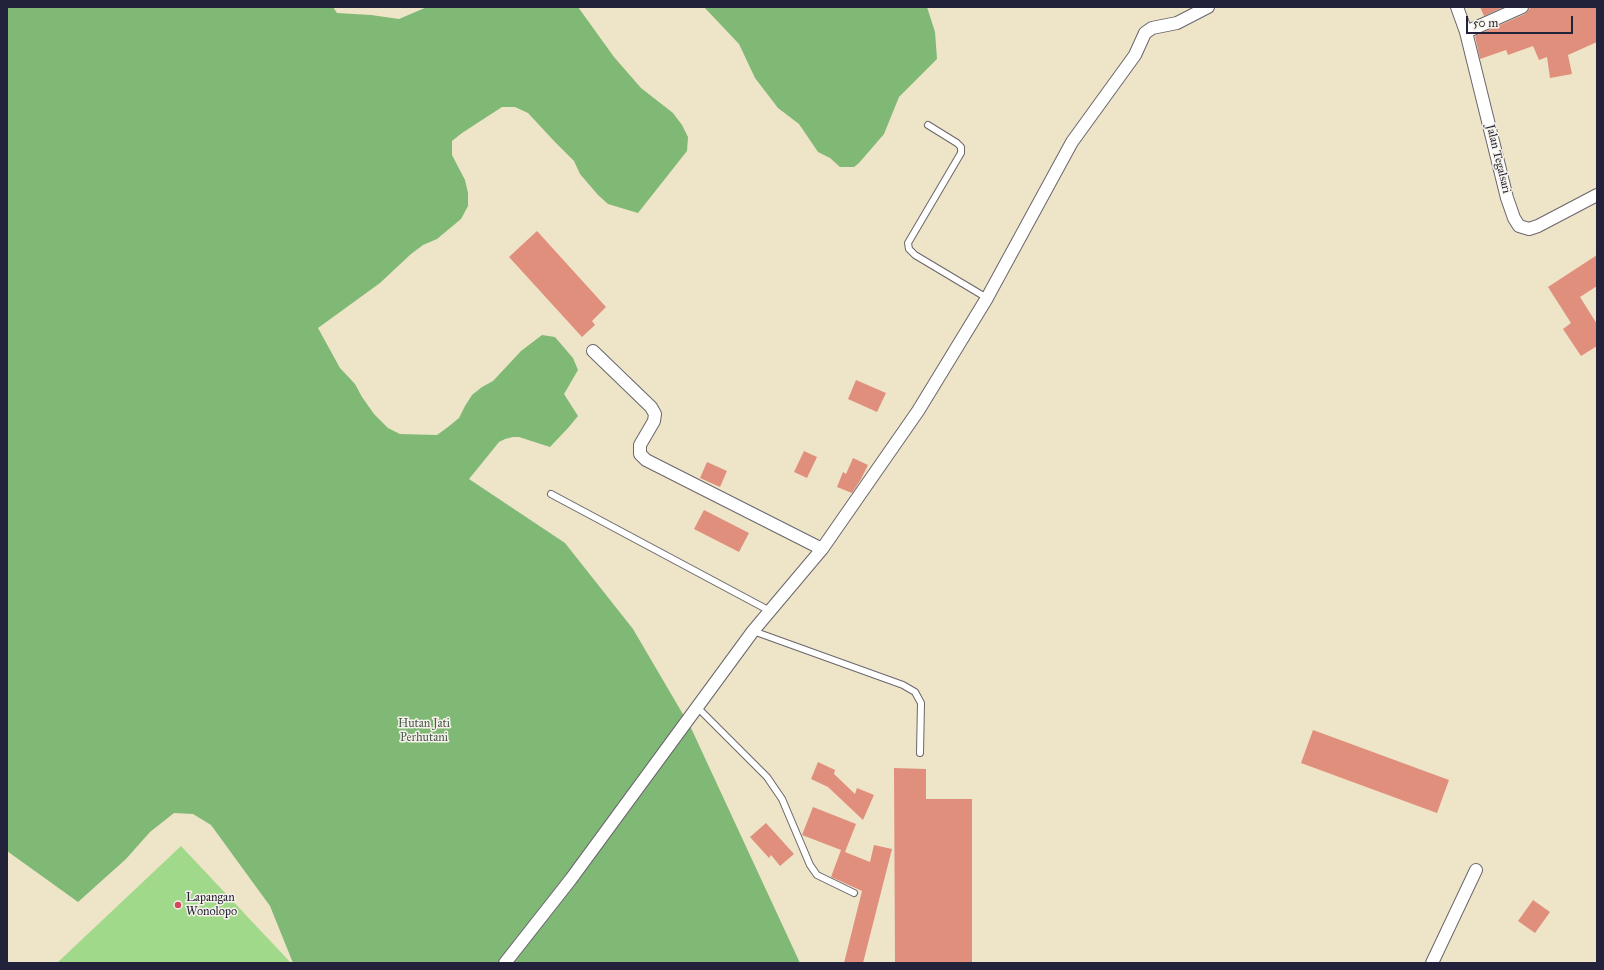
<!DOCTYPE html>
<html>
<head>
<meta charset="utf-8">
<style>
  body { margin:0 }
  #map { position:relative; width:1604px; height:970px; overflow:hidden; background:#eee4c7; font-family:"IM FELL Great Primer",serif }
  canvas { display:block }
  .frame { position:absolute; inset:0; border:8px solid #22223b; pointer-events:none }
  .scale { position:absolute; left:1466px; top:16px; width:107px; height:18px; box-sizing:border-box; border:2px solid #22223b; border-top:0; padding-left:5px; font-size:12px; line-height:14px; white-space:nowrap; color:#22223b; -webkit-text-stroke:3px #f7f3e8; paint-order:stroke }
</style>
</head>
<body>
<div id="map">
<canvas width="1604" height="970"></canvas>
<div class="frame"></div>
<div class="scale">50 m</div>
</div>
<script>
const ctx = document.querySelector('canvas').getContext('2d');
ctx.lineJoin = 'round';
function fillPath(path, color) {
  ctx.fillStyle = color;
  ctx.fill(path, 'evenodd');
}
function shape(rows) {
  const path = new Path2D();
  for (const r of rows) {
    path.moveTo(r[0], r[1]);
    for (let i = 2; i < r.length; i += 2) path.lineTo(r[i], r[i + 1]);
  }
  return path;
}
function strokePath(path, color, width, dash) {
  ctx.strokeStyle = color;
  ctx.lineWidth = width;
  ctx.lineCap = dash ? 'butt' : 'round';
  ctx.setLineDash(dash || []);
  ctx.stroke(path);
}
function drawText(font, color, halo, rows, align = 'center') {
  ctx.font = font + ' "IM FELL Great Primer",serif';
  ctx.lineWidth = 3;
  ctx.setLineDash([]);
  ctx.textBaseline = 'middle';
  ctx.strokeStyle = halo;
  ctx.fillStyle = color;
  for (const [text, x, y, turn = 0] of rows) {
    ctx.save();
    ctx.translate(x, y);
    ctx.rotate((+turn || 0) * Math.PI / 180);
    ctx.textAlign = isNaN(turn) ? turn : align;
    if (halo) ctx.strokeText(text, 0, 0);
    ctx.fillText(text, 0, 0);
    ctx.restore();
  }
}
fillPath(shape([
  [181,846,291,963,57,963]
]), '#a1d98a');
fillPath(shape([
  [7,7,333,7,337,13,371,15,399,19,427,7,578,7,614,57,641,88,673,113,682,125,688,137,687,151,638,213,608,204,598,195,580,174,574,161,554,141,528,113,515,107,502,107,462,133,452,141,452,155,465,180,468,193,468,206,461,219,437,239,423,245,411,254,380,283,318,328,340,368,355,384,362,397,374,414,388,428,400,434,437,435,448,427,459,418,465,406,472,395,482,387,493,381,521,351,542,335,555,337,573,358,578,370,564,394,578,416,568,428,550,447,519,437,513,437,505,439,499,442,491,452,469,479,565,543,633,629,691,728,800,963,293,963,270,906,211,825,193,814,174,813,150,832,126,859,78,902,7,851],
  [704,7,927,7,935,32,937,59,899,97,884,134,859,163,854,167,840,167,830,158,818,152,799,124,778,108,755,78,739,44]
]), '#80b976');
fillPath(shape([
  [1480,7,1504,7,1484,16],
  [1531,7,1597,7,1597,42,1568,55,1572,74,1550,78,1547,57,1539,60,1533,46,1508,55,1506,50,1480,59,1475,36,1525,14],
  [537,231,606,307,592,321,595,325,582,337,509,257],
  [1597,255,1597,286,1580,297,1597,324,1597,346,1581,356,1563,329,1571,323,1548,287],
  [856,380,886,393,877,412,848,399],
  [804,451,817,457,807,478,794,472],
  [853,458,868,465,861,479,852,493,837,487,843,472,846,474],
  [707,462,727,471,720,487,700,478],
  [704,510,749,533,739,552,694,529],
  [1313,730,1449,780,1437,813,1301,763],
  [818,762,835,770,834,774,855,794,857,788,874,795,863,820,828,787,811,779],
  [894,768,926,769,926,799,972,799,972,963,895,963],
  [813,807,856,824,845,852,870,862,874,845,892,849,863,963,844,963,862,891,831,877,841,850,802,835],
  [766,823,794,854,780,866,771,855,769,858,750,837],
  [1533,900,1550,912,1535,933,1518,921]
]), '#e18f7d');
const lane = shape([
  [928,125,957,143,961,147,961,153,908,243,909,249,915,255,987,298],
  [551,494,770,611],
  [753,631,903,685,915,692,921,703,920,753],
  [697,707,767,777,782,799,810,865,817,875,854,893]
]);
const street = shape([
  [1457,7,1466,32,1507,198,1514,218,1519,226,1529,229,1538,226,1597,195],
  [1466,32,1522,7],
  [593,351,651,407,655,414,654,421,640,445,640,454,646,460,822,549],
  [505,963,571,879,753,631,822,549,918,411,987,298,1072,142,1135,55,1145,33,1152,28,1177,23,1208,7],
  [1432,963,1476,870]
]);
strokePath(lane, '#69666c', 8);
strokePath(street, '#69666c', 14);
strokePath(lane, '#fff', 6);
strokePath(street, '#fff', 12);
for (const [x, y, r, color] of [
  [178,905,4,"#d1495b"]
]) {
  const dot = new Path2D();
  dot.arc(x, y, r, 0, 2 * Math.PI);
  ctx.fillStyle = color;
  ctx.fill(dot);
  strokePath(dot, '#f7f3e8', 1.5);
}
drawText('12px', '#22223b', '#f7f3e8', [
  ["Jalan Tegalsari",1498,159,76]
]);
drawText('12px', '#485953', '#f7f3e8', [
  ["Hutan Jati",424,724],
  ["Perhutani",424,738]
]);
drawText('12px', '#22223b', '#f7f3e8', [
  ["Lapangan",186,898],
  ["Wonolopo",186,912]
], 'left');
</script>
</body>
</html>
